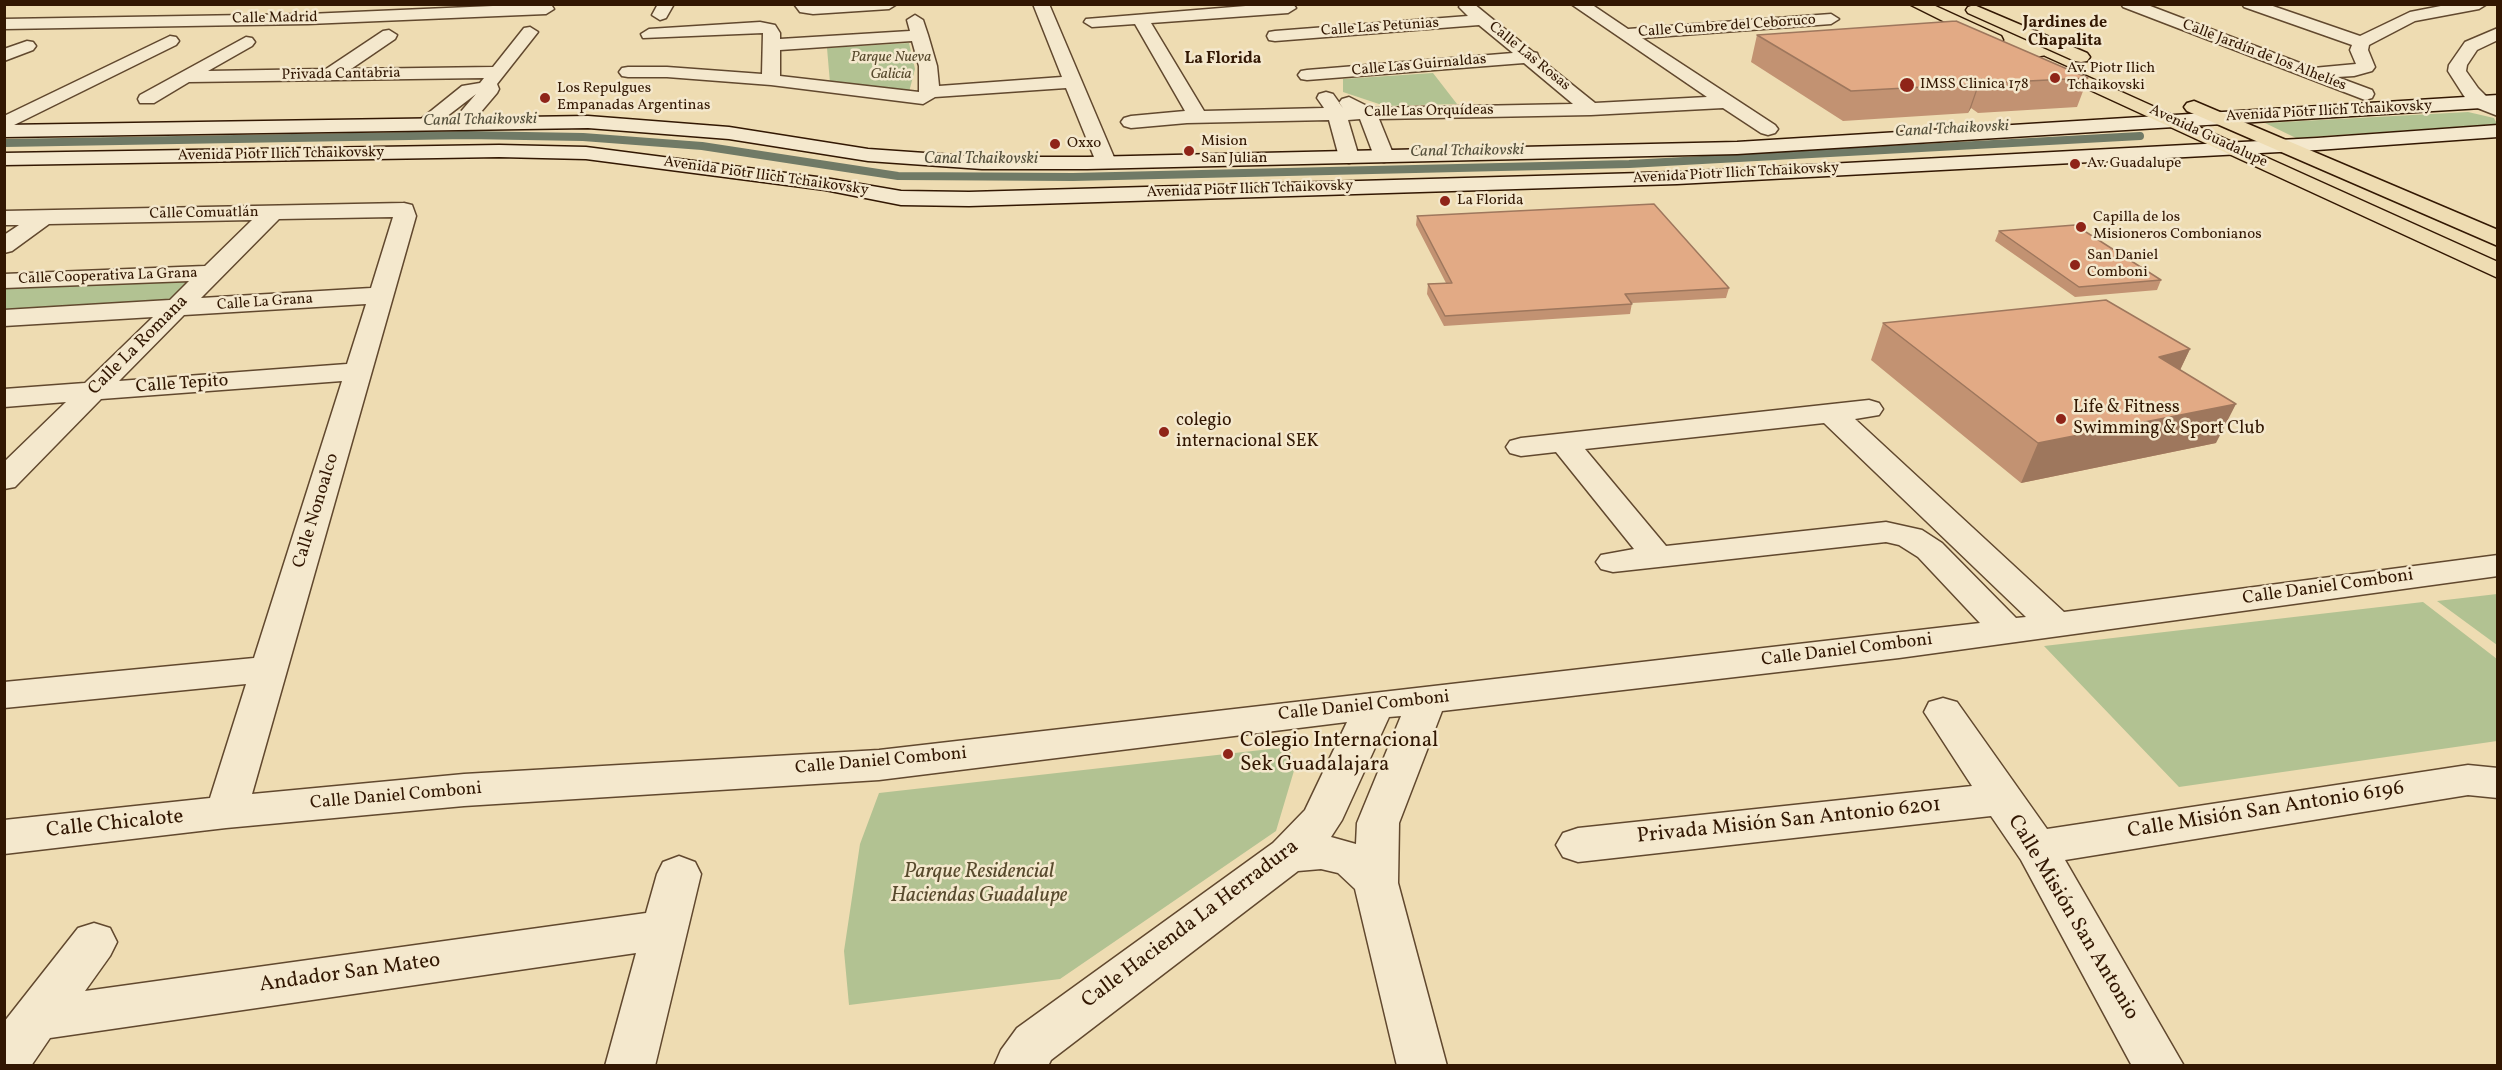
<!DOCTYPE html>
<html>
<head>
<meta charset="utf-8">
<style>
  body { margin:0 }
  #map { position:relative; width:2502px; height:1070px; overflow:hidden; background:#eedcb2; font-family:Vollkorn,serif }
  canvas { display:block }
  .frame { position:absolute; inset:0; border:6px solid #321702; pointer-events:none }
</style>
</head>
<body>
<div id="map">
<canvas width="2502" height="1070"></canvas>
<div class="frame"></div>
</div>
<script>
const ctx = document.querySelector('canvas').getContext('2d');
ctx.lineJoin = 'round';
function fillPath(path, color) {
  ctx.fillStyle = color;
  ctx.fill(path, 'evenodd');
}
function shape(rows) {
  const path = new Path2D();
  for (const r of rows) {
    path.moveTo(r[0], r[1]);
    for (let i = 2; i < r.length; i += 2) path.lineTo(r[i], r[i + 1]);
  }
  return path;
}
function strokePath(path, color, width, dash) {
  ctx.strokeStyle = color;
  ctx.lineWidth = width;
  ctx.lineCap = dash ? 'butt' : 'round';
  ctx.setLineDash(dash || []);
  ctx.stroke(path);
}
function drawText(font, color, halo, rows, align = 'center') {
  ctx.font = font + ' Vollkorn,serif';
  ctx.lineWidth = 5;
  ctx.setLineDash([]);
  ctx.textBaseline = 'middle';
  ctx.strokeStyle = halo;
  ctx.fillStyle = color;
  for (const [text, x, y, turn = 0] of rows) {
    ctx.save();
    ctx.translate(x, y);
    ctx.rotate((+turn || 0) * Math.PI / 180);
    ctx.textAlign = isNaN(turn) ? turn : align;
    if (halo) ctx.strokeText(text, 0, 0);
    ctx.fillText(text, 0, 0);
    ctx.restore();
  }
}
fillPath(shape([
  [909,43,915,69,909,92,830,83,827,48],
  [1433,73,1457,104,1385,106,1343,92,1343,79],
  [2468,112,2494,118,2497,124,2296,138,2265,123],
  [198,276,167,305,5,313,5,285],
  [2497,594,2497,645,2437,601],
  [2423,602,2497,659,2497,741,2179,787,2044,646],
  [1288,747,1296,764,1276,831,1060,979,849,1005,844,951,860,844,879,793]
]), '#b2c292');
strokePath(shape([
  [4,143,467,135,583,137,702,146,898,176,1073,177,1629,164,2140,136]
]), '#707a66', 8);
const street = shape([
  [539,4,552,6,554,9,546,14,308,24,4,29,4,19,308,14,539,4],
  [658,4,674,4,666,18,660,20,652,15,658,4],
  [794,4,897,4,889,9,813,14,800,12,794,4],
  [1033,4,1049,4,1116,162,1113,166,1106,168,1099,166,1096,162,1066,88,935,97,923,104,771,85,667,77,628,77,622,76,619,72,622,68,628,67,667,67,762,74,763,33,643,38,641,34,649,29,760,22,775,25,780,33,780,39,910,31,907,20,915,15,923,20,928,35,937,66,939,86,1062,77,1033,4],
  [912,41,919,66,919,92,780,76,780,50,912,41],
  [1270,4,1293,4,1296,8,1288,13,1151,23,1204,111,1324,108,1317,98,1319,94,1326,92,1333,94,1343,108,1339,103,1342,99,1349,97,1371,108,1573,104,1524,63,1307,80,1301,79,1298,75,1301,71,1307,70,1513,53,1479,25,1275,41,1269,40,1267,36,1269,32,1275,31,1468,16,1459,7,1461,4,1474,4,1533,52,1537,53,1539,58,1595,103,1707,97,1571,4,1591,4,1628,29,1831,14,1839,19,1831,24,1642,38,1775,125,1778,129,1775,133,1768,135,1761,133,1723,108,1591,115,1379,119,1394,156,1391,160,1384,162,1377,160,1374,156,1360,119,1348,120,1359,157,1356,161,1349,163,1342,161,1339,157,1329,120,1187,123,1131,128,1124,126,1121,122,1124,118,1131,116,1185,111,1135,24,1092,27,1084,22,1086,19,1270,4],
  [2121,4,2145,4,2313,68,2356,64,2350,50,2352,45,2244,7,2242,4,2267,4,2360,36,2410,12,2451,4,2487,4,2479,9,2415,21,2369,45,2368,50,2375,67,2372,71,2354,76,2337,77,2372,90,2374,94,2372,98,2365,100,2123,7,2121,4],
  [530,27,538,32,497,84,499,89,497,93,469,126,462,128,455,126,452,122,476,94,433,127,419,127,416,123,462,86,480,83,484,78,189,82,154,103,140,103,138,99,140,95,246,37,252,38,255,42,252,46,208,71,326,69,383,31,389,30,397,35,395,39,351,69,493,67,524,28,530,27],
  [2498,28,2498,40,2477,50,2467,65,2466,71,2478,88,2489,99,2498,103,2498,116,2475,107,2464,96,2448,71,2449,65,2465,42,2498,28],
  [170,36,176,37,179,41,176,45,4,130,4,116,170,36],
  [27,41,33,42,36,46,33,50,4,61,4,49,27,41],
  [404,203,412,205,416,216,252,794,464,774,879,750,1980,623,1918,557,1899,545,1886,542,1613,572,1601,569,1596,562,1601,555,1634,549,1556,452,1521,456,1510,453,1506,447,1510,441,1521,438,1869,400,1879,403,1883,409,1879,415,1855,419,2064,612,2498,555,2498,576,1899,658,1442,711,1399,823,1398,883,1447,1066,1397,1066,1355,889,1338,873,1321,869,1298,871,1051,1060,1048,1066,994,1066,1001,1050,1017,1028,1273,843,1305,810,1347,722,879,780,464,806,226,828,4,854,4,820,210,798,246,684,4,708,4,682,254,658,342,381,101,399,15,487,4,489,4,462,66,402,4,407,4,389,85,383,153,317,4,326,4,310,170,300,189,281,4,288,4,274,205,266,252,220,49,224,12,251,4,253,4,235,19,225,4,225,4,211,404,203],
  [393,217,371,288,201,298,279,219,393,217],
  [366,304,347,364,119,381,184,315,366,304],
  [1824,423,2026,617,2016,618,1942,543,1922,530,1886,522,1666,546,1585,449,1824,423],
  [1401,716,1357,823,1356,844,1331,837,1342,820,1389,717,1401,716],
  [1943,698,1957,702,2047,829,2468,765,2498,768,2498,798,2468,795,2065,860,2184,1066,2132,1066,2021,860,1991,816,1578,862,1563,857,1556,845,1563,833,1578,828,1972,786,1924,712,1929,702,1943,698],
  [679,856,695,862,701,874,655,1066,605,1066,636,953,50,1038,31,1066,4,1066,4,1022,78,928,94,923,110,928,117,942,110,956,85,991,646,913,657,874,663,862,679,856]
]);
const secondary = shape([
  [2498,95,2498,107,1737,154,1087,169,982,169,868,161,729,139,588,128,4,137,4,125,588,116,729,127,868,149,982,157,1087,157,1737,142,2498,95],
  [2498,125,2498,137,2317,150,1677,184,969,206,901,205,825,190,586,159,499,157,4,165,4,153,499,145,586,147,825,178,901,191,969,192,1677,172,2317,138,2498,125]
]);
const primary = shape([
  [1909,4,1931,4,2001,36,2003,40,2001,44,1995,45,1989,44,1909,4],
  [1974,5,2087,53,2090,57,2087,61,2081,62,2075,61,1968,13,1966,10,1968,7,1974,5],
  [2044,57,2498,262,2498,278,2038,66,2035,62,2038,58,2044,57],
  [2194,101,2498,230,2498,246,2187,111,2184,107,2187,103,2194,101]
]);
strokePath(street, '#61482e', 3);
strokePath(secondary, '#321702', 3);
strokePath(primary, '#321702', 3);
fillPath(street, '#f4e8cd');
fillPath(secondary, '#f4e8cd');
fillPath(primary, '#eedcb2');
fillPath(shape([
  [1757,35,2088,78,2077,107,1978,113,1971,108,1968,113,1843,121,1751,62],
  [1417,216,1729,288,1726,298,1632,303,1630,314,1444,326,1427,294,1428,284,1446,283,1416,225],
  [1999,231,2161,280,2157,290,2075,297,1995,241],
  [1883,323,2190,349,2180,370,2216,443,2021,483,1871,360]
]), '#c29272');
fillPath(shape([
  [1981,79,1971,108,1968,113,1978,84],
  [2190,349,2172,387,2159,357],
  [2236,404,2216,443,2021,483,2038,443]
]), '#9e775d');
const building = shape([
  [1956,21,2088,78,1988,83,1981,79,1978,84,1851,91,1757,35,1956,21],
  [1654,204,1729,288,1625,294,1632,304,1445,316,1428,284,1452,283,1417,216,1654,204],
  [2075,225,2161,280,2079,287,1999,231,2075,225],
  [2106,300,2190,349,2159,357,2236,404,2038,443,1883,323,2106,300]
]);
fillPath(building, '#e2aa85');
strokePath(building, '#9e775d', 1.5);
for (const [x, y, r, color] of [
  [2055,78,6,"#8f2418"],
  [1907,85,8,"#8f2418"],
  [545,98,6,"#8f2418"],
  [1055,144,6,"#8f2418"],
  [1189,151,6,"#8f2418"],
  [2075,164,6,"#8f2418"],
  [1445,201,6,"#8f2418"],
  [2081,227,6,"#8f2418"],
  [2075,265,6,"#8f2418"],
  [2061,419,6,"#8f2418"],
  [1164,432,6,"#8f2418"],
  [1228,754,6,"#8f2418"]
]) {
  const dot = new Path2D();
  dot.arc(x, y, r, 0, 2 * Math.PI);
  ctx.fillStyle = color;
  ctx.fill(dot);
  strokePath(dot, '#f4e8cd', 2);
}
drawText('15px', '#321702', '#f4e8cd', [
  ["Calle Madrid",275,19,-1],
  ["Calle Cumbre del Ceboruco",1727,27,-4],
  ["Calle Las Petunias",1380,28,-4],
  ["Calle Jardín de los Alhelíes",2264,56,21],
  ["Calle Las Rosas",1529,57,39],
  ["Calle Las Guirnaldas",1419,66,-5],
  ["Privada Cantabria",341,75,-1],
  ["Calle Las Orquídeas",1429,112,-1],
  ["Avenida Piotr Ilich Tchaikovsky",2329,112,-3],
  ["Avenida Guadalupe",2208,137,25],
  ["Avenida Piotr Ilich Tchaikovsky",281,155,-1],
  ["Avenida Piotr Ilich Tchaikovsky",1736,174,-3],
  ["Avenida Piotr Ilich Tchaikovsky",766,177,8],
  ["Avenida Piotr Ilich Tchaikovsky",1250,190,-2],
  ["Calle Comuatlán",204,214,-1],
  ["Calle Cooperativa La Grana",108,277,-2],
  ["Calle La Grana",265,303,-4]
]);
drawText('italic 15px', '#584a2d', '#f4e8cd', [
  ["Parque Nueva",891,58],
  ["Galicia",891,75]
]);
drawText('15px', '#321702', '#f4e8cd', [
  ["Av. Piotr Ilich",2067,69],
  ["Tchaikovski",2067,86],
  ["IMSS Clinica 178",1920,85],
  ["Los Repulgues",557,89],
  ["Empanadas Argentinas",557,106],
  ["Mision",1201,142],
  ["San Julian",1201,159],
  ["Oxxo",1067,144],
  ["Av. Guadalupe",2087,164],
  ["La Florida",1457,201],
  ["Capilla de los",2093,218],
  ["Misioneros Combonianos",2093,235],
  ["San Daniel",2087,256],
  ["Comboni",2087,273]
], 'left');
drawText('bold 16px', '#321702', '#f4e8cd', [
  ["Jardines de",2065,24],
  ["Chapalita",2065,42],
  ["La Florida",1223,60]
]);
drawText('italic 16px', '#56513c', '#f4e8cd', [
  ["Canal Tchaikovski",480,121,-1],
  ["Canal Tchaikovski",1952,130,-3],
  ["Canal Tchaikovski",1467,152,-1],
  ["Canal Tchaikovski",981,160]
]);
drawText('18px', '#321702', '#f4e8cd', [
  ["Calle La Romana",139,346,-45],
  ["Calle Tepito",182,385,-4],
  ["Calle Nonoalco",317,511,-73],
  ["Calle Daniel Comboni",2328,588,-8],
  ["Calle Daniel Comboni",1847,651,-7],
  ["Calle Daniel Comboni",1364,707,-6],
  ["Calle Daniel Comboni",881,762,-5],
  ["Calle Daniel Comboni",396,797,-5]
]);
drawText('18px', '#321702', '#f4e8cd', [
  ["Life & Fitness",2073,409],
  ["Swimming & Sport Club",2073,430],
  ["colegio",1176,422],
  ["internacional SEK",1176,443]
], 'left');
drawText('21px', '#321702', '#f4e8cd', [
  ["Colegio Internacional",1240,742],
  ["Sek Guadalajara",1240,766]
], 'left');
drawText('21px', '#321702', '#f4e8cd', [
  ["Calle Misión San Antonio 6196",2266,811,-9],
  ["Privada Misión San Antonio 6201",1789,822,-6],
  ["Calle Chicalote",115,825,-6],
  ["Calle Misión San Antonio",2072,918,59],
  ["Calle Hacienda La Herradura",1191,925,-37],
  ["Andador San Mateo",350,974,-8]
]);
drawText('italic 21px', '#584a2d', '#f4e8cd', [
  ["Parque Residencial",979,873],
  ["Haciendas Guadalupe",979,897]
]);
</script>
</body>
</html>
